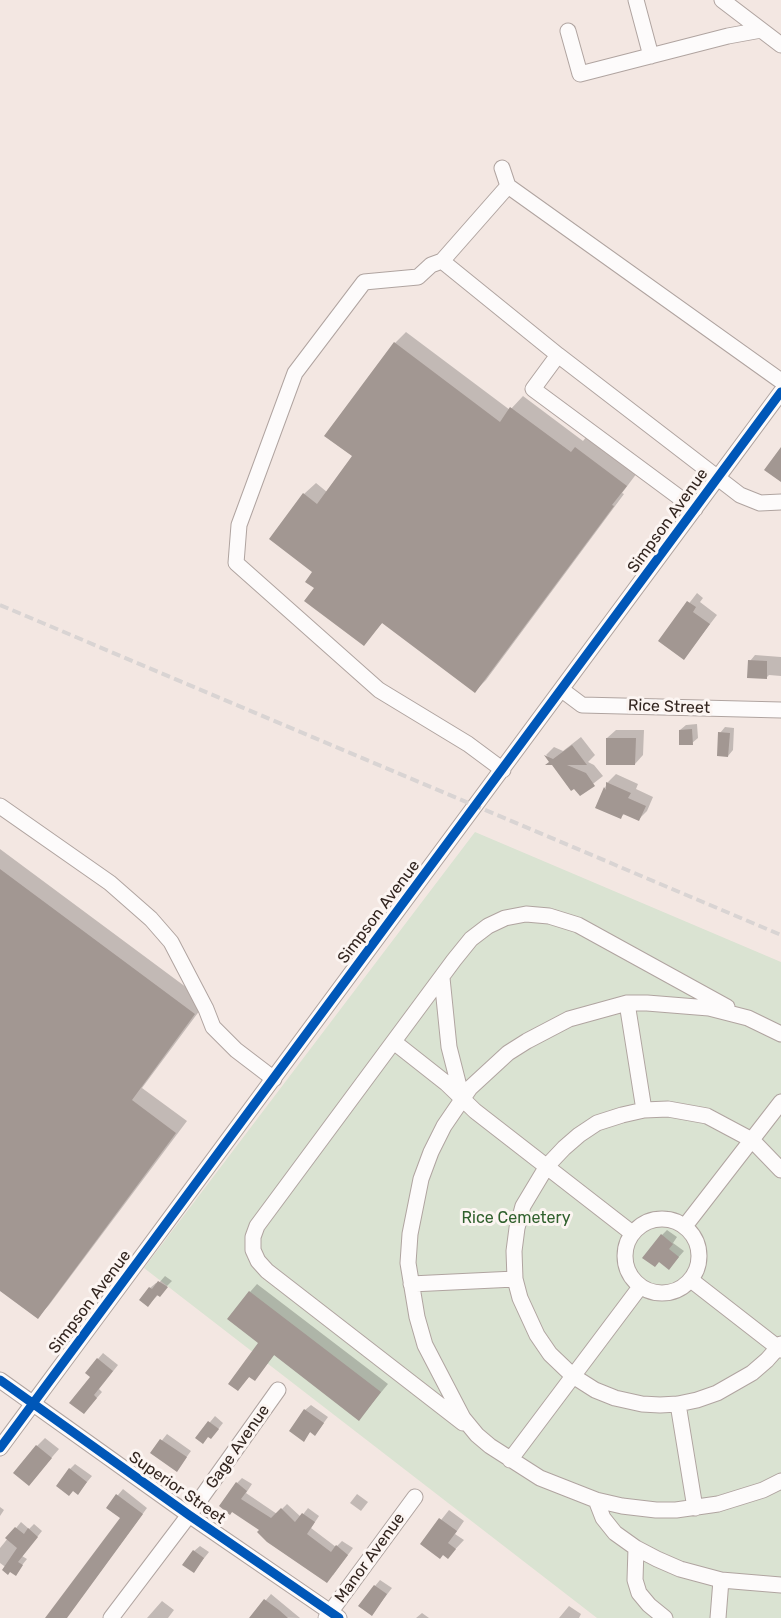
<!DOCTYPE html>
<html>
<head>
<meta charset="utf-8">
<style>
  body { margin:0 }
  canvas { display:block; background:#f3e7e2 }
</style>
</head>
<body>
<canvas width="781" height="1618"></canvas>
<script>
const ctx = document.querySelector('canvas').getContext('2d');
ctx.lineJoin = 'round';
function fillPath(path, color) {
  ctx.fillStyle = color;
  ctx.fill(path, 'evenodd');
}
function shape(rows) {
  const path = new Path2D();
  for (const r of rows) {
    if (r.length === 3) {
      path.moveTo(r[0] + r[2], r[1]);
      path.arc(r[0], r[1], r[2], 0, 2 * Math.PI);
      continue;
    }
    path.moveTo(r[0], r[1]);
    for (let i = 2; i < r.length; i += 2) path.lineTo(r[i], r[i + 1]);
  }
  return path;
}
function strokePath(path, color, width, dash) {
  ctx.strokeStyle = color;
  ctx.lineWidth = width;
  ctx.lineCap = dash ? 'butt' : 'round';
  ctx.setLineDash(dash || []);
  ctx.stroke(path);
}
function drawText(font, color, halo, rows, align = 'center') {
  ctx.font = font + ' Rubik,sans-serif';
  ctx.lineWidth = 6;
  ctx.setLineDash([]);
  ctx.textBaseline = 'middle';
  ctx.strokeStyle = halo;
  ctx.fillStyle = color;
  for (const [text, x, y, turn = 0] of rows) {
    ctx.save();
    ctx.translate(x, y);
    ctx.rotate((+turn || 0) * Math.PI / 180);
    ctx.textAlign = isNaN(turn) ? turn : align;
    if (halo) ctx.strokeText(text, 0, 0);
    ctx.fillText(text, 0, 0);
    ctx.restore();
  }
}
fillPath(shape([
  [475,832,781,962,781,1618,597,1618,144,1268]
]), '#dae3d2');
fillPath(shape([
  [406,332,510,410,523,396,583,441,587,436,637,473,622,493,624,494,486,680,475,691,383,622,364,644,316,588,304,494,316,483,327,492,354,456,395,343],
  [697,593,703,598,700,602,717,615,684,658,660,641],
  [755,655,781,657,781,676,769,675,766,678,750,661],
  [697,724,698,738,692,743,680,730,686,725],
  [725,727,734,728,733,750,728,756,720,733],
  [616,730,644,730,643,755,635,764,607,738],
  [581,737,595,755,588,762,594,765,603,776,580,794,546,755,554,747,563,751],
  [616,774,638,784,636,789,653,797,647,811,639,819,625,813,620,818,597,807,607,783],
  [0,849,206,1002,142,1088,187,1121,49,1305,38,1317,0,1289],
  [667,1230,677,1237,673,1243,684,1251,669,1268,662,1235],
  [165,1276,172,1281,148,1305,150,1288,156,1283,158,1284],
  [257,1284,388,1384,359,1419,275,1354,255,1379,250,1376,238,1389,260,1343,250,1292],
  [103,1353,118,1365,99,1389,102,1392,89,1407,92,1376,87,1372],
  [311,1405,328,1417,320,1428,311,1431,303,1440,305,1410],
  [215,1416,223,1423,216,1432,209,1436,197,1438],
  [167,1434,191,1451,177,1470,152,1453],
  [45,1438,59,1449,29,1484,37,1446],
  [75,1464,92,1476,78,1493,73,1490,70,1469],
  [242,1478,252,1484,246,1493,277,1514,287,1504,301,1517,308,1508,319,1516,311,1528,336,1547,342,1541,353,1548,333,1575,233,1510,237,1483],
  [123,1489,147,1508,66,1618,48,1618,122,1518,108,1507],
  [357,1494,368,1502,361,1511,350,1503],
  [0,1507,4,1510,0,1516],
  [449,1510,464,1521,455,1534,464,1540,448,1557,422,1544],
  [21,1522,29,1529,34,1524,42,1531,22,1556,27,1559,15,1574,0,1563,0,1548],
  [200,1546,209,1552,194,1571,194,1551],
  [380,1580,392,1588,372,1614,375,1586],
  [271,1594,300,1618,252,1617],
  [162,1601,174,1610,168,1618,147,1618],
  [569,1606,581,1614,579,1618,559,1618],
  [422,1613,429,1618,416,1618]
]), '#0003');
fillPath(shape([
  [394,342,500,422,510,407,571,452,575,447,627,486,612,505,614,506,475,693,382,623,364,646,304,601,314,588,305,582,312,572,269,539,303,493,317,504,352,456,324,436],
  [781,447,781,482,764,470],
  [687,601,696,607,693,612,710,624,684,660,658,641],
  [748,660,767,661,767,679,747,678],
  [692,729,693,745,679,745,679,730],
  [718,732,730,733,728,757,717,756],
  [606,738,636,738,635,765,606,765],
  [572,745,587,765,567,765,586,773,595,786,580,796,574,789,571,791,552,765,545,765,549,762,544,755,553,759],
  [606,782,631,793,628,798,646,806,639,821,623,814,621,819,595,808,604,787,606,790],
  [0,869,195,1014,132,1100,176,1133,38,1319,0,1291],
  [661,1234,673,1244,669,1249,679,1257,669,1270,659,1262,655,1267,642,1258],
  [158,1281,168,1287,160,1297,157,1295,148,1307,139,1300,149,1287,152,1289],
  [249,1291,381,1392,359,1421,274,1355,255,1381,249,1377,238,1391,228,1384,258,1343,227,1319],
  [97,1358,113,1371,94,1395,97,1398,84,1414,69,1403,90,1377,85,1373],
  [304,1409,324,1423,315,1436,310,1432,304,1442,289,1431],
  [208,1421,219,1429,211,1439,208,1437,203,1444,195,1438],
  [160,1439,187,1457,177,1472,150,1453],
  [36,1445,52,1458,29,1486,13,1473],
  [69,1468,87,1482,78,1495,73,1491,69,1496,56,1486],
  [236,1482,247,1491,241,1499,271,1518,281,1508,295,1522,302,1513,315,1522,307,1534,331,1552,336,1545,348,1555,327,1583,267,1542,257,1532,259,1530,232,1512,230,1515,219,1506],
  [116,1494,143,1514,67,1618,45,1618,120,1518,106,1508],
  [439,1518,457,1531,448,1543,456,1549,448,1559,443,1555,440,1559,420,1544],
  [15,1527,24,1534,28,1528,38,1537,18,1562,23,1565,16,1576,10,1572,8,1575,2,1570,17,1548,5,1538],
  [193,1550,204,1558,194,1573,182,1565],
  [374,1585,387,1594,372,1616,358,1606],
  [264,1599,279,1610,288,1618,249,1618]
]), '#a29792');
const minor = shape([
  [636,0,651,56],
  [722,0,781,45],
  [568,31,580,74,728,36,761,30],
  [502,168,508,186],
  [442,261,431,265,418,277,364,282,295,373,239,525,236,563,379,690,468,744,503,770],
  [558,355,740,495,760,503,781,502],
  [695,509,533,389,558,355,442,261,508,186,781,381],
  [562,690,582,705,781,710],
  [0,806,110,883,151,919,171,942,206,1009,213,1027,236,1050,274,1079],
  [442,978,449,1047,462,1098],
  [627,1003,644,1110],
  [781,1034,748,1018,709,1008,647,1003,627,1003,569,1019,527,1041,508,1053,470,1088,444,1126,431,1152,421,1179,410,1234,408,1263,417,1317,425,1345,463,1418,477,1435,490,1446,540,1478,596,1500,622,1506,656,1510,676,1510,718,1504,763,1490,781,1481],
  [394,1042,446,1083,475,1111,632,1233],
  [781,1170,752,1140,707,1116,668,1109,644,1110,622,1115,597,1123,579,1135,564,1148,547,1166,523,1206,517,1228,514,1251,515,1279,520,1298,537,1335,550,1354,573,1376,595,1390,615,1398,642,1404,660,1405,678,1404,697,1400,717,1393,752,1373,767,1360,781,1344],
  [662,1256,37],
  [685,1226,781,1102],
  [691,1280,781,1350],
  [411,1284,515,1279],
  [0,1380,189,1515,339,1618],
  [678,1404,695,1508],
  [463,1423,267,1271,258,1261,253,1250,253,1237,257,1226,454,960,471,939,488,926,505,918,526,914,549,916,578,925,727,1007],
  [0,1448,781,392],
  [510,1460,640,1287],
  [596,1500,603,1518,615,1533,636,1548,657,1559,680,1569,721,1580,781,1585],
  [636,1548,635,1580,639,1593,649,1605,665,1618],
  [111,1618,189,1515,278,1390],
  [326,1618,415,1497],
  [718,1618,721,1580]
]);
strokePath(minor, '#b0a4a0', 17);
strokePath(minor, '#fdfbfb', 15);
strokePath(shape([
  [0,605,781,935]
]), '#d9d4d3', 4, [9, 4.5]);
strokePath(shape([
  [0,1380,189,1515,339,1618],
  [0,1448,781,392]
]), '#0057b8', 9);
drawText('16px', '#332620', '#fcf5f2', [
  ["Simpson Avenue",668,521,-54],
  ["Rice Street",669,707,2],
  ["Simpson Avenue",379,912,-53],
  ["Simpson Avenue",90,1302,-53],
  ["Gage Avenue",238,1447,-55],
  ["Superior Street",177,1488,35],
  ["Manor Avenue",370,1558,-54]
]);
drawText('16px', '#30602d', '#fcf5f2', [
  ["Rice Cemetery",516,1218]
]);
</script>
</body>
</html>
